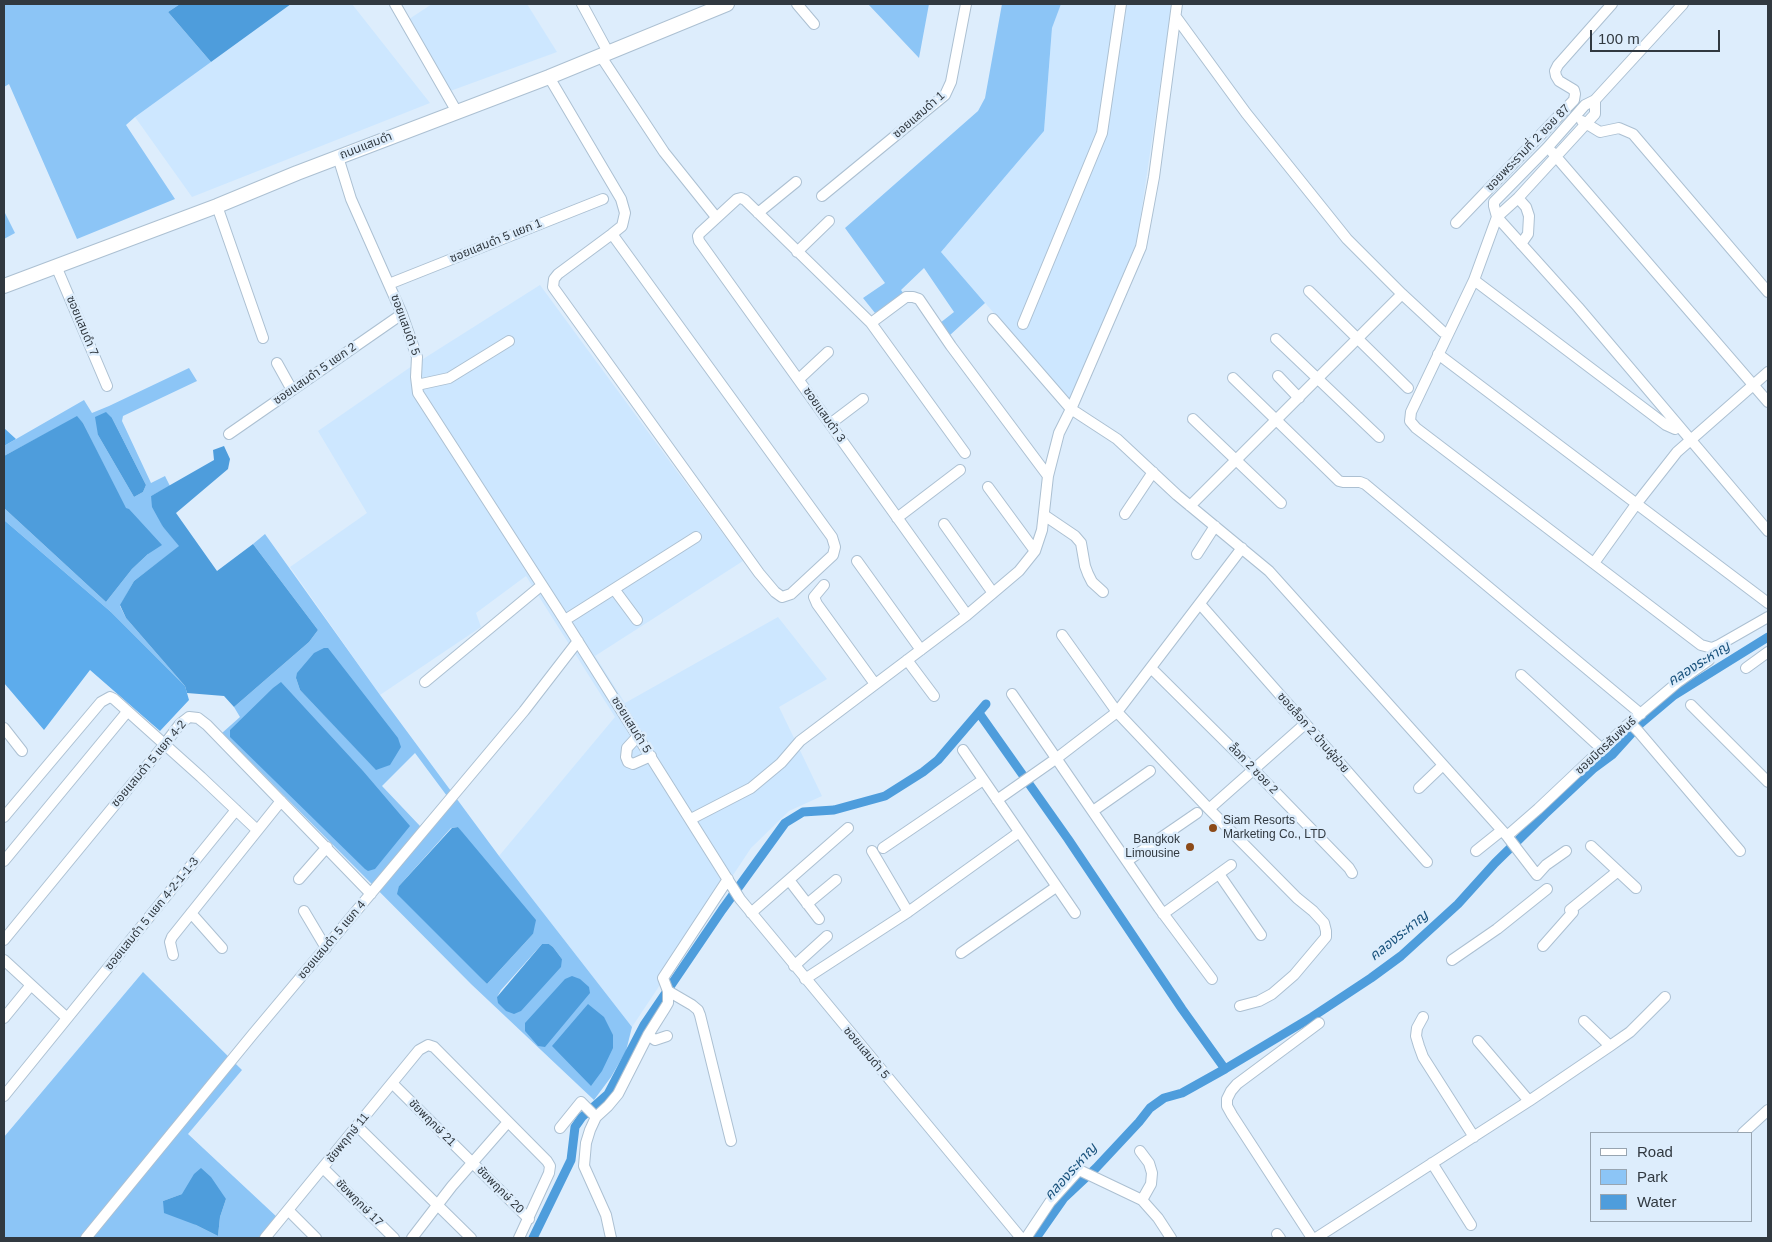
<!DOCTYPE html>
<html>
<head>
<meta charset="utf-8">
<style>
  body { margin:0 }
  #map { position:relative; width:1772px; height:1242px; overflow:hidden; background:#ddedfc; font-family:Helvetica,sans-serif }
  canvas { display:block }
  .frame { position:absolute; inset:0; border:5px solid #313940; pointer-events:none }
  .legend { position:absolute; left:1590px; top:1132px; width:162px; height:90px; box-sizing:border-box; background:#ddedfc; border:1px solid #98a5b1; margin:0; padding:6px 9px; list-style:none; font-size:15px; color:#313940 }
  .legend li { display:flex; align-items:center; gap:10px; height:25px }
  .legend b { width:25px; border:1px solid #98a5b1 }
  .scale { position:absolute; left:1590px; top:30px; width:130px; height:22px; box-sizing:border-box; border:2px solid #313940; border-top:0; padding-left:6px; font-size:15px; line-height:18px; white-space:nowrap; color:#313940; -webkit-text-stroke:4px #ddedfc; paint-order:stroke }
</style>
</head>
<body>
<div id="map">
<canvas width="1772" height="1242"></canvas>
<div class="frame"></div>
<ul class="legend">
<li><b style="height:6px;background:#fff"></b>Road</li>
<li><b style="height:14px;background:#8cc5f6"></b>Park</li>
<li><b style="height:14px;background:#4e9ddc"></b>Water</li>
</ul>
<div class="scale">100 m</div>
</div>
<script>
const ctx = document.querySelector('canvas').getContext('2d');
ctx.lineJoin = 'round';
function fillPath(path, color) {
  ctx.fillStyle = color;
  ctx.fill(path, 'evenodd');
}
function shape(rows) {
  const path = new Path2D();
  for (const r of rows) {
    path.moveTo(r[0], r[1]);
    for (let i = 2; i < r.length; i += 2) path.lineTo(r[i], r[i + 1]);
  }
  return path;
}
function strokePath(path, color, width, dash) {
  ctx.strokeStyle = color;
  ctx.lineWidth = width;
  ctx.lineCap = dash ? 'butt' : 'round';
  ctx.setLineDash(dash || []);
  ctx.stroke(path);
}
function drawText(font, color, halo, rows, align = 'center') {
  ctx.font = font + ' Helvetica,"Noto Sans Thai",sans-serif';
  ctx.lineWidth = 5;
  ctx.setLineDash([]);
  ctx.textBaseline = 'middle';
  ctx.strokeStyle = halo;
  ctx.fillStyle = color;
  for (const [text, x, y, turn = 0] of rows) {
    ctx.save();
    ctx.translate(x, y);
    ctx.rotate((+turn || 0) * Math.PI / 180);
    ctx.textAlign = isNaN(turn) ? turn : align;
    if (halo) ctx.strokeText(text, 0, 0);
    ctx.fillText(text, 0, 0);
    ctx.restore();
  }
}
fillPath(shape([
  [291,4,352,4,430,103,192,197,135,117],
  [432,4,527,4,557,52,442,94,400,25],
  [1061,4,1172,4,1137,241,1070,401,941,252,1044,131,1052,28],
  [540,285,743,561,595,656,625,703,778,617,827,679,779,707,822,796,789,811,751,848,632,1027,499,856,615,717,526,576,476,613,481,627,380,695,290,567,367,513,318,431,412,366]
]), '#cde7ff');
fillPath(shape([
  [4,4,180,4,168,12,211,62,135,117,126,125,175,199,77,239,9,84,4,87],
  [868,4,929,4,919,58],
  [1002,4,1061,4,1052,28,1044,131,941,252,985,303,949,336,940,323,954,312,924,268,901,290,904,294,875,313,863,298,885,283,845,228,978,111,985,98],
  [4,211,15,233,4,239],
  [189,368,197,381,123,416,122,421,151,483,165,476,170,486,151,496,163,527,180,546,134,581,120,606,126,618,185,686,111,612,4,520,4,508,106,602,132,569,148,554,83,423,77,417,4,456,4,446,84,400,92,413,109,406],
  [112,418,146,485,143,492,134,497,98,435],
  [265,534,380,695,499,856,632,1027,626,1051,611,1077,594,1100,471,984,222,733,240,717,234,707,309,642,318,630,253,544],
  [296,678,376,769,300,690],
  [415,753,447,796,420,826,382,786],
  [458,827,533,934,487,984,399,886,451,828],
  [542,944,549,944,553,947,562,959,497,997,501,990],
  [143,972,242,1070,188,1134,278,1218,261,1238,4,1238,4,1137],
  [182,1194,226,1199,220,1217,218,1236,196,1225,163,1201]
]), '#8cc5f6');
fillPath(shape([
  [4,428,16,439,4,446],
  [4,520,111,612,185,686,189,700,160,731,90,670,44,730,4,683]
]), '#5dacec');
fillPath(shape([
  [180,4,291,4,211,62,168,12],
  [106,412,112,418,146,485,143,492,134,497,98,435,95,417],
  [77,416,83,423,126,508,129,509,162,545,148,554,132,569,106,602,4,508,4,456],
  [224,446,230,459,228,469,176,513,217,571,253,544,318,630,309,642,234,707,224,696,187,693,185,686,126,618,120,605,134,581,179,546,163,527,152,507,151,496,214,460,213,450],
  [324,648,328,648,398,738,401,747,390,765,376,770,300,690,296,678,297,673,314,653],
  [281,682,363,771,410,826,375,869,368,871,365,869,230,737,230,730,273,688],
  [458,827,536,920,533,934,487,984,397,894,399,886,452,828],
  [542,944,549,944,553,947,562,959,561,967,521,1011,514,1014,506,1011,498,1003,497,997],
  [572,976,580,979,589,987,590,993,545,1047,538,1046,525,1031,525,1023,565,979],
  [588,1004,604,1017,613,1035,613,1048,602,1071,591,1086,552,1046],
  [201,1168,211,1177,226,1199,220,1217,218,1236,196,1225,164,1213,163,1201,182,1194,194,1174]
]), '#4e9ddc');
strokePath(shape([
  [979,713,1068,839,1182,1009,1225,1069],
  [533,1238,571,1160,575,1127,582,1117,608,1094,644,1025,722,910,785,823,803,812,834,810,885,796,923,772,938,760,986,704],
  [1036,1238,1064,1198,1096,1168,1139,1122,1150,1108,1164,1098,1182,1093,1225,1069,1312,1017,1371,978,1401,956,1458,904,1495,863,1545,814,1593,769,1612,755,1641,723,1673,696,1768,637]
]), '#4e9ddc', 9);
const street = shape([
  [395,4,457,112],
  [582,4,608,52],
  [797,4,814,24],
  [1683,4,1595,100,1585,105,1547,148,1494,202,1494,206,1497,217,1578,307,1768,531],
  [1176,17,1246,113,1347,239,1402,294,1443,332],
  [600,55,664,152,716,217],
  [549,77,621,199,625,213,622,226,612,234,558,274,554,279,553,287,759,573,775,592,782,597,791,594,833,555,835,547,832,537,612,234],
  [1595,100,1595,114,1518,198,1497,217,1474,280,1411,412,1410,421,1416,428,1701,645,1712,648,1719,645,1768,617],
  [1582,121,1600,132,1619,128,1633,134,1768,292],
  [1552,152,1768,402],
  [338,157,351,199,402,314,417,357,416,377,418,393,560,613,740,899,1021,1238],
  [822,196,945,95,951,82,966,4],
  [1518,198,1526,207,1529,216,1528,234,1521,244],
  [217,206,263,338],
  [758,213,796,182],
  [1456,223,1574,100,1575,94,1574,90,1559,81,1556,76,1555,71,1558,65,1612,4],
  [797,252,829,221],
  [56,266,107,386],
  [1474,280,1666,425,1675,429,1679,427],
  [389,284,603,199],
  [1309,291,1408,388],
  [993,319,1071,409,1117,439,1177,495,1269,571,1507,836,1537,875,1546,865,1566,851],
  [871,323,906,297,913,297,919,299,951,346,1048,476],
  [1023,324,1102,133,1121,4],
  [1276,339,1379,437],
  [1438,354,1768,603],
  [277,363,292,390],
  [1278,376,1299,398],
  [1233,378,1339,481,1343,482,1360,482,1365,484,1641,714],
  [799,379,828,352],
  [417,385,449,378,509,341],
  [1193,419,1281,503],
  [830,424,863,399],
  [229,434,402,314],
  [965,453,871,323,745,200,741,198,737,199,700,233,698,236,699,241,967,615],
  [988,487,1035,551],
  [1190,506,1402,294],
  [1125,514,1153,472],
  [1044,515,1075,536,1081,543,1085,566,1088,574,1092,582,1103,592],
  [897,518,960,470],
  [944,524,993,593],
  [1197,554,1215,526],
  [857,561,921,650],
  [1594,563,1637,503,1677,452,1768,372],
  [824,585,814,597,817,604,875,684],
  [614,589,637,620],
  [1200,604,1427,862],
  [565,620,696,537],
  [1062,635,1117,712,1209,809,1297,898,1313,911,1324,923,1326,931,1326,937,1294,975,1272,994,1259,1001,1240,1006],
  [907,660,934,696],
  [1151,668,1253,769,1349,868,1352,873],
  [1746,668,1768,652],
  [1521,675,1602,749],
  [425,682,542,585],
  [1012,694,1159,908,1212,979],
  [1691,705,1768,782],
  [1630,723,1638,731,1740,851],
  [4,728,22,751],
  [638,736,627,748,626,757,628,762,633,764,651,756],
  [963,750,1075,913],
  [1419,788,1442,766],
  [997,800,1057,758,1117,712,1242,548],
  [1209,809,1305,724],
  [1093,811,1150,771],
  [4,817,101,702,110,697,114,699,201,777,257,830],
  [691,819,751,788,781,763,800,741,967,615,1019,571,1035,551,1042,530,1048,476,1059,433,1071,409,1141,247,1154,177,1177,4],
  [1507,836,1538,809,1626,726,1678,682,1709,660],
  [1591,846,1636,888],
  [883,848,983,780],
  [872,851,908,912],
  [1476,851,1501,831],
  [4,861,127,712],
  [1127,861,1197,813],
  [1219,874,1261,935],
  [299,879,327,847],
  [728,879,663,978,668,991,692,1005,698,1010,700,1015,731,1141],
  [789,880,819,919],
  [807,904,836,880],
  [1570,910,1618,871],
  [304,911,326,948],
  [191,913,222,948],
  [751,913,848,828],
  [1163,914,1231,865],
  [4,940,164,745,180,724,189,717,198,718,207,725,371,894],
  [1543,946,1573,912],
  [961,953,1056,887],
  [173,955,170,942,172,937,281,801],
  [4,960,67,1018],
  [1452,960,1497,929,1547,889],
  [794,966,827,936],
  [805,979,908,912,1018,833],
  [1423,1017,1417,1028,1416,1036,1419,1046,1423,1057,1474,1137],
  [4,1018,31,985],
  [1584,1021,1610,1046],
  [648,1035,655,1040,667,1036],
  [1478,1041,1529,1101],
  [392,1083,529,1219],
  [4,1096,236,810],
  [357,1126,471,1238],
  [560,1128,581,1102,596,1117],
  [1743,1133,1768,1110],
  [1140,1151,1149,1163,1152,1173,1151,1184,1142,1200],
  [1432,1163,1471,1225],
  [323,1168,394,1238],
  [288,1210,316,1238],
  [1277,1234,1280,1238],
  [86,1238,253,1034,524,711,578,641],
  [265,1238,419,1050,428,1045,434,1047,547,1161,550,1166,549,1173,519,1238],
  [412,1238,452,1186,508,1122],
  [611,1238,606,1215,584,1166,586,1143,590,1130,596,1117,608,1106,618,1094,648,1035,665,1008,668,1003,668,991],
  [1026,1238,1050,1202,1079,1170,1142,1200,1158,1218,1171,1238],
  [1312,1238,1232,1115,1227,1106,1227,1099,1231,1091,1237,1084,1319,1023],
  [1316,1238,1529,1101,1610,1046,1630,1032,1665,997]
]);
const secondary = shape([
  [4,286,217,206,297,173,549,77,727,4]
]);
strokePath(street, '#acc0d2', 12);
strokePath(secondary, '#acc0d2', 16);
strokePath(street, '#fff', 10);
strokePath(secondary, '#fff', 14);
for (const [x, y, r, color] of [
  [1213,828,5,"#8c4a18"],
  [1190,847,5,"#8c4a18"]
]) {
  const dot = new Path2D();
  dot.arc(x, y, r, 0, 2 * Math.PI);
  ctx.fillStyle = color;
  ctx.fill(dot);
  strokePath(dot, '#ddedfc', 2);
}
drawText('12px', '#313940', '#ddedfc', [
  ["ซอยแสมดำ 1",919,115,-41],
  ["ถนนแสมดำ",366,146,-21],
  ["ซอยพระรามที่ 2 ซอย 87",1528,148,-46],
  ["ซอยแสมดำ 5 แยก 1",496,241,-22],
  ["ซอยแสมดำ 5",405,325,70],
  ["ซอยแสมดำ 7",82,326,67],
  ["ซอยแสมดำ 5 แยก 2",315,374,-35],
  ["ซอยแสมดำ 3",824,415,55],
  ["ซอยแสมดำ 5",631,725,58],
  ["ซอยล็อก 2 บ้านผู้ช่วย",1313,733,49],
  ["ซอยมิตรสัมพันธ์",1606,746,-43],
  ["ซอยแสมดำ 5 แยก 4-2",149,764,-50],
  ["ล็อก 2 ซอย 2",1253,769,46],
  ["ซอยแสมดำ 5 แยก 4-2-1-1-3",152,914,-51],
  ["ซอยแสมดำ 5 แยก 4",332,940,-50],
  ["ซอยแสมดำ 5",866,1053,50],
  ["ชัยพฤกษ์ 21",432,1123,45],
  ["ชัยพฤกษ์ 11",348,1138,-51],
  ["ชัยพฤกษ์ 20",500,1190,45],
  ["ชัยพฤกษ์ 17",359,1203,45]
]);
drawText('12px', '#313940', '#ddedfc', [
  ["Siam Resorts",1223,821],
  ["Marketing Co., LTD",1223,835],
  ["Bangkok",1180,840,"right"],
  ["Limousine",1180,854,"right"]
], 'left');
drawText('italic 14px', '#1a537d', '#ddedfc', [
  ["คลองระหาญ",1699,664,-32],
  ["คลองระหาญ",1399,936,-39],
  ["คลองระหาญ",1071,1172,-48]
]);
</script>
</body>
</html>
